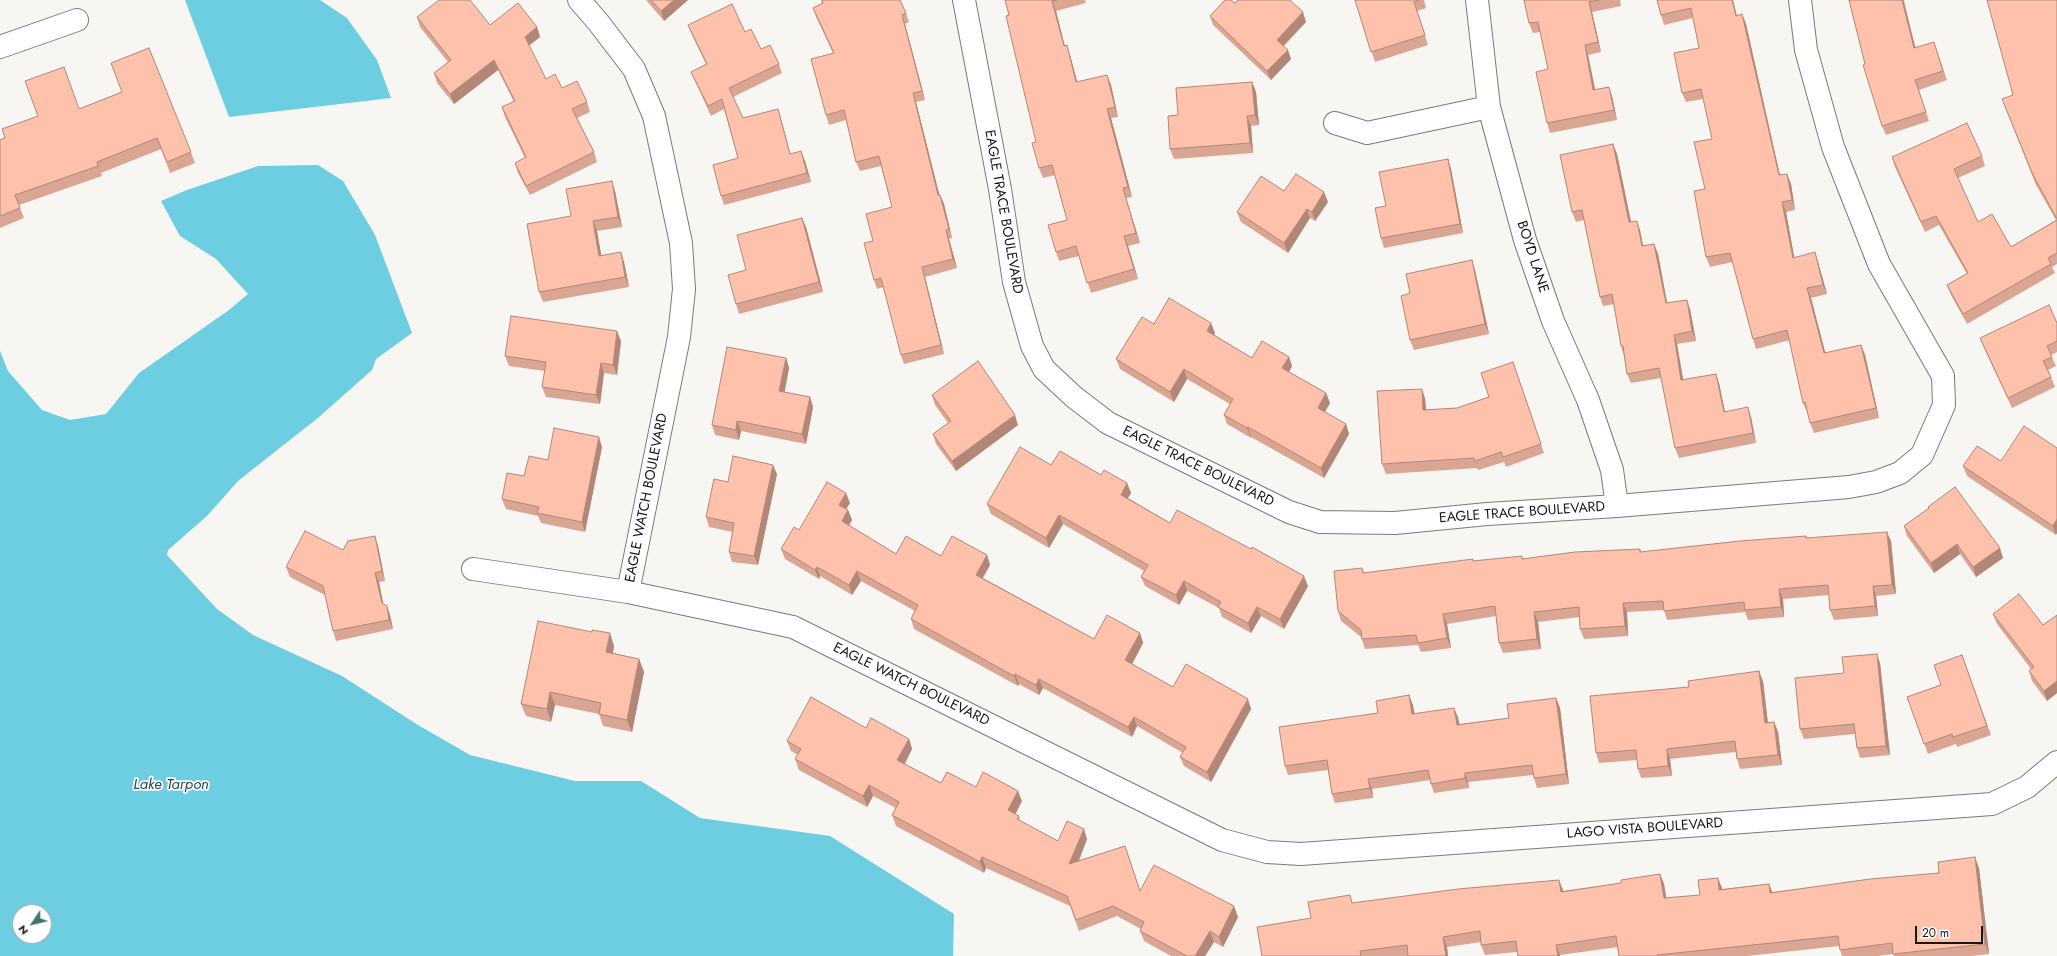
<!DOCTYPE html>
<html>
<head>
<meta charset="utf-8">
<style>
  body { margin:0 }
  #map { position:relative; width:2057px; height:956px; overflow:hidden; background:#f8f6f3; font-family:Jost,sans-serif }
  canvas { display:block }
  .north { position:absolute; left:12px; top:904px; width:40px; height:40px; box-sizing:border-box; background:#fff; border:1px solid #a2a2a2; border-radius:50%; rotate:235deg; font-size:11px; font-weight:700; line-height:16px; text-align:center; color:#171716 }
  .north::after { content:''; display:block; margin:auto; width:14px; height:18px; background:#397969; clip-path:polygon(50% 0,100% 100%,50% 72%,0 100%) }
  .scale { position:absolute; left:1915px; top:926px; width:68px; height:18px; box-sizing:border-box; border:2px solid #171716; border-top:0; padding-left:5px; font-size:12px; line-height:14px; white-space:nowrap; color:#171716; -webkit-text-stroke:3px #fff; paint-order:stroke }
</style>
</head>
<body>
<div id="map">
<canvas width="2057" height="956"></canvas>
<div class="north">N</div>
<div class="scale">20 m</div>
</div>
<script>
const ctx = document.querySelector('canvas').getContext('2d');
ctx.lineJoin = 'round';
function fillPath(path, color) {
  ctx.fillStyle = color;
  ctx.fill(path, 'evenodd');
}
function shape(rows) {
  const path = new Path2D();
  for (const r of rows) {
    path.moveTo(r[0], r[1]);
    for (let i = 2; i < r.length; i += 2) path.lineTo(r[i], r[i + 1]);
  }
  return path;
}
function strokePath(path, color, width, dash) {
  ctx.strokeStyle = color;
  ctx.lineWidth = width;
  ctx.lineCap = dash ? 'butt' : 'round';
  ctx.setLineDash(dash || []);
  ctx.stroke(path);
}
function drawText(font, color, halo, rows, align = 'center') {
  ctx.font = font + ' Jost,sans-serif';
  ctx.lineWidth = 3.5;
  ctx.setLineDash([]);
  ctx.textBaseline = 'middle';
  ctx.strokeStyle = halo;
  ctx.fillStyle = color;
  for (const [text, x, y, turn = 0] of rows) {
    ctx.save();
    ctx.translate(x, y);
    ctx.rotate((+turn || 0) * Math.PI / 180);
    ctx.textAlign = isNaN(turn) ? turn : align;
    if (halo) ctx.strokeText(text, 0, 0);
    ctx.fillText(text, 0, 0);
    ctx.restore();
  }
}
fillPath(shape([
  [185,0,320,0,347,18,377,60,391,98,229,117],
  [318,165,343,181,375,235,412,333,376,359,372,370,319,417,238,481,207,516,168,550,167,555,217,609,253,635,342,676,418,725,470,755,575,781,641,781,700,818,830,836,954,914,953,956,0,956,0,351,8,371,42,410,70,420,106,414,139,373,229,310,248,294,216,259,180,236,161,201,187,190,258,166],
  [20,912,44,912,44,936,20,936]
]), '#6dcee2');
const minor = shape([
  [579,0,598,22,634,69,654,116,681,243,684,289,679,337,628,592],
  [964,0,1000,189,1014,282,1032,346,1044,369,1074,397,1108,423,1289,512,1320,522,1395,523,1487,514,1617,506,1849,487,1876,482,1900,473,1922,455,1944,405,1943,376,1879,264,1833,147,1806,50,1800,0],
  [1477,0,1489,107,1525,240,1553,321,1588,400,1612,470,1617,506],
  [0,47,77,20],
  [1335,123,1367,133,1489,107],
  [473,569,628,592,793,627,1222,840,1267,852,1301,854,1992,804,2027,787,2057,762]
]);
strokePath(minor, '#7c7a77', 24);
strokePath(minor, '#fff', 22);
fillPath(shape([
  [646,0,688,0,664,21],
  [821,0,900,0,906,13,909,22,905,24,925,100,916,102,939,195,940,195,944,204,952,238,949,239,957,268,925,277,944,354,904,364,901,355,884,287,877,289,874,280,873,241,892,207,881,166,860,171,856,162,846,120,829,125,826,115,833,53,816,17,813,8,822,3],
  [1005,0,1085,0,1086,3,1056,11,1065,46,1070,55,1077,82,1107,75,1111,85,1118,117,1111,118,1132,197,1126,198,1140,243,1128,246,1138,279,1091,293,1079,256,1059,261,1056,252,1067,220,1055,175,1043,178,1039,168,1036,142,1009,15],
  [1355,0,1424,0,1426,8,1417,11,1428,45,1375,62],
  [1524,0,1620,0,1621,6,1592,12,1601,52,1588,55,1595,89,1612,96,1617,120,1550,133,1547,123,1548,69,1540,32,1533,33,1529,23],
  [1657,0,1733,0,1737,16,1742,14,1746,24,1780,175,1787,174,1791,184,1795,210,1786,212,1794,257,1818,262,1827,294,1811,298,1825,353,1861,345,1865,355,1879,418,1814,433,1810,423,1808,412,1807,412,1803,403,1790,340,1756,349,1753,339,1733,262,1710,267,1706,257,1705,189,1712,139,1703,99,1686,102,1682,93,1699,48,1693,18,1664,25,1661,15],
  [1849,0,1904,0,1915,48,1937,51,1947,80,1919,90,1929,121,1886,135,1882,126,1865,64],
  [2057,0,2057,264,2052,267,2055,273,1967,324,1951,295,1947,285,1967,274,1939,225,1925,232,1895,167,1892,157,1982,156,1985,166,1958,178,1978,222,2011,247,2056,220,2036,185,2002,99,2013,95],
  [1235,3,1306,22,1284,46,1291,59,1271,80,1213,25,1210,16],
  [417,17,490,25,537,27,540,37,529,46,546,79,587,102,590,112,577,118,594,152,597,162,530,195,518,173,515,163,525,158,505,117,502,107,514,102,498,70,454,104,437,83,434,73,448,62,420,27],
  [688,25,745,32,761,49,779,64,782,73,733,97,743,118,781,119,790,154,805,161,811,182,724,205,721,196,738,158,724,109,711,116,695,81,691,72,706,64,692,35],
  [111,63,191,152,195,163,170,173,161,149,101,173,102,176,19,205,24,218,0,228,0,140,122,92],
  [1252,82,1256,92,1259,125,1251,126,1253,153,1174,159,1170,149,1178,115],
  [1613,144,1617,154,1631,222,1640,230,1643,246,1654,244,1658,254,1667,303,1690,309,1696,341,1677,344,1683,380,1719,383,1725,412,1751,417,1756,443,1679,458,1675,448,1661,378,1631,383,1627,374,1624,356,1621,346,1614,304,1603,306,1600,297,1584,220,1576,222,1572,212],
  [1448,159,1451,169,1463,233,1384,248,1381,238,1386,206],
  [615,191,622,227,597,231,601,255,624,262,629,287,543,302,539,292,571,216],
  [1284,191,1328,202,1315,221,1310,218,1288,253,1241,222,1237,212],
  [806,227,823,292,739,314,736,304,746,270],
  [1475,270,1489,334,1414,350,1410,340,1410,293],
  [2057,323,2057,352,2051,355,2056,366,2048,370,2051,377,2055,387,2012,408,1984,348,1980,338],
  [1154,324,1215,333,1214,335,1252,358,1289,357,1292,366,1289,372,1326,393,1330,403,1325,412,1346,424,1349,434,1324,478,1251,437,1251,438,1227,424,1224,415,1230,404,1187,379,1174,402,1120,369,1116,359],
  [621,341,617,375,604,373,600,404,546,397,542,387,545,371,509,366,505,356],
  [786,358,789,368,784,392,810,397,813,407,806,444,741,431,739,440,715,435,712,425],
  [1513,362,1544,453,1506,467,1504,462,1478,470,1477,468,1386,474,1382,464,1425,398,1426,410,1457,408,1489,397],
  [932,395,1018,425,956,471,936,444,933,434,948,423,935,405],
  [602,447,585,532,541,523,538,516,506,509,502,499,524,476,548,460],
  [2057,448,2056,535,1967,476,1963,466,2001,461],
  [1051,465,1101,475,1127,483,1131,493,1128,498,1170,523,1308,586,1284,629,1261,616,1251,633,1222,617,1219,608,1187,591,1179,605,1145,586,1141,577,1144,571,1063,524,1049,548,991,514,987,504],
  [777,474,758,565,732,562,729,552,733,532,709,527,706,517,728,482],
  [850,503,846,509,848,510,852,520,849,526,896,554,941,556,987,555,990,565,983,578,1094,639,1140,633,1143,643,1132,664,1173,687,1251,709,1211,782,1184,766,1180,757,1183,753,1137,726,1132,737,1043,688,1039,695,1019,684,1018,686,914,629,911,619,915,611,861,581,852,595,820,576,819,579,785,559,781,549,799,530],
  [1928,507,2003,558,1976,577,1960,554,1934,573,1907,536,1904,526,1928,509],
  [1806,536,1807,538,1891,541,1896,594,1876,596,1878,616,1834,620,1830,610,1829,595,1783,599,1784,617,1748,620,1745,612,1667,620,1664,610,1627,612,1628,636,1584,639,1580,629,1580,617,1538,622,1541,649,1503,653,1499,643,1496,616,1447,624,1451,648,1421,652,1418,645,1365,649,1361,637,1341,621,1338,611,1362,568,1364,573,1473,561,1523,559,1640,549,1641,552],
  [378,546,385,581,379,582,383,604,387,606,390,615,393,629,336,641,333,631,325,595,290,577,286,567,343,550],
  [1993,614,2043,625,2057,615,2057,693,2047,701,2032,681,2029,671,2031,669,1997,624],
  [614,646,613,653,639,659,644,672,632,732,603,726,599,714,555,705,551,722,526,716,521,704],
  [1962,655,1991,735,1957,747,1956,744,1928,754,1907,697,1941,685],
  [1880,663,1890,755,1860,758,1857,748,1855,734,1804,739,1800,729,1844,673],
  [1763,681,1768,723,1774,722,1778,732,1782,765,1740,769,1737,759,1736,752,1670,759,1672,776,1641,778,1638,769,1637,760,1599,763,1596,753],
  [1556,698,1560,708,1569,784,1537,788,1534,778,1533,775,1468,782,1469,788,1434,793,1431,784,1430,780,1372,789,1373,798,1335,803,1332,794,1328,770,1288,775,1285,766,1378,713,1413,705,1414,714,1458,717,1459,724,1509,718],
  [866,728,909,739,912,749,905,764,941,783,976,787,1022,801,1015,814,1019,816,1020,821,1058,841,1087,839,1079,861,1140,891,1238,917,1223,947,1214,942,1205,956,1171,956,1144,941,1140,931,1141,929,1117,916,1079,931,1070,906,986,868,984,873,896,826,892,815,896,808,873,796,867,807,799,770,795,759,798,755,791,751,787,741],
  [1979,868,1989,954,1972,956,1894,956,1893,954,1878,956,1842,956,1839,946,1747,956,1619,956,1618,947,1560,955,1560,956,1518,956,1517,952,1485,955,1481,945,1481,942,1447,947,1448,956,1262,956,1354,903,1563,890,1563,891,1621,883,1660,874,1664,884,1666,898,1700,895,1722,888,1722,889,1769,884,1772,892]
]), '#daa693');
fillPath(shape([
  [674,0,688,0,664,21,661,11],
  [1732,0,1733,0,1739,26,1736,16],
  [1902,0,1903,0,1918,57,1914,48],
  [1052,1,1056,11,1067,56,1064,46],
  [1589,2,1592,12,1601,52,1598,42],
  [1303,12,1306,22,1280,49,1277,40],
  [1742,14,1746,24,1782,185,1779,175],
  [902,15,905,24,925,100,922,91],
  [537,27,540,37,528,46,525,37],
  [1067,45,1070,55,1080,92,1076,82],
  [1585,45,1588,55,1597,99,1593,90],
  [1288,50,1291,59,1271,80,1267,71],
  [494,60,498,70,454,104,450,94],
  [1107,75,1111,85,1118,117,1115,107],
  [1252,82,1256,92,1259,125,1255,115],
  [1609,87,1612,96,1617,120,1614,110],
  [913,93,916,102,942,205,938,195],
  [778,109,781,119,793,164,790,154],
  [1107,109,1111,118,1132,197,1128,187],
  [1247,116,1251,126,1253,153,1250,143],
  [1613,144,1617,154,1633,232,1629,222],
  [801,151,805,161,811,182,807,173],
  [1448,159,1451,169,1463,233,1460,224],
  [1787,174,1791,184,1795,210,1792,200],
  [612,181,615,191,622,227,618,217],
  [1123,188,1126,198,1140,243,1136,233],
  [1324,192,1328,202,1315,221,1312,212],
  [940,195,944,204,952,238,949,229],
  [1782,202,1786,212,1796,267,1793,258],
  [1307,209,1310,218,1288,253,1284,243],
  [802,218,806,227,823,292,819,282],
  [593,221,597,231,603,265,599,256],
  [1637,221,1640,230,1645,256,1642,246],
  [946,230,949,239,957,268,953,259],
  [1124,236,1128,246,1138,279,1134,269],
  [1654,244,1658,254,1669,313,1666,303],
  [621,252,624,262,629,287,625,277],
  [1815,252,1818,262,1827,294,1823,285],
  [1472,260,1475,270,1489,334,1485,324],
  [922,267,925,277,944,354,941,345],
  [1807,288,1811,298,1828,363,1824,353],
  [1687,300,1690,309,1696,341,1692,331],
  [1211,323,1215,333,1210,341,1207,331],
  [617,331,621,341,617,375,613,365],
  [1674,335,1677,344,1685,390,1681,380],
  [1861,345,1865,355,1879,418,1876,408],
  [1289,357,1292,366,1286,378,1282,368],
  [786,358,789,368,783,401,779,391],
  [601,363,604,373,600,404,596,395],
  [1184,369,1187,379,1174,402,1170,392],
  [1716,374,1719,383,1727,422,1724,412],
  [1422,389,1425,398,1427,420,1423,410],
  [1326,393,1330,403,1321,418,1318,408],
  [810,397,813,407,806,444,802,434],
  [1748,407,1751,417,1756,443,1753,433],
  [1015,415,1018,425,956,471,952,461],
  [737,421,741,431,739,440,736,430],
  [1346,424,1349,434,1324,478,1321,468],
  [1248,427,1251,437,1251,438,1247,428],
  [599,437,602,447,585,532,582,522],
  [773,465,777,474,758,565,754,556],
  [1127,483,1131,493,1124,504,1121,495],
  [846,493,850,503,843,514,839,505],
  [848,510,852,520,845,531,842,521],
  [1059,515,1063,524,1049,548,1046,538],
  [2057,519,2057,533,2056,535,2053,526],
  [1887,532,1891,541,1896,594,1892,585],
  [375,536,378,546,385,581,382,571],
  [1957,544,1960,554,1934,573,1931,563],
  [2000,548,2003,558,1976,577,1973,567],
  [987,555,990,565,979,584,976,575],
  [817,567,820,576,819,579,815,570],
  [857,571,861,581,852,595,849,585],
  [375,573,379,582,385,613,382,603],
  [1304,576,1308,586,1284,629,1280,619],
  [1184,581,1187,591,1179,605,1176,595],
  [1873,586,1876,596,1878,616,1875,606],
  [1779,589,1783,599,1784,617,1781,607],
  [1623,603,1627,612,1628,636,1625,626],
  [387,606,390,615,393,629,389,620],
  [1257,607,1261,616,1251,633,1248,623],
  [1534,612,1538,622,1541,649,1537,639],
  [1443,614,1447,624,1451,648,1447,638],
  [610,633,614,646,611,664,606,652],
  [1140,633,1143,643,1129,670,1125,660],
  [1877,654,1880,663,1890,755,1886,746],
  [639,659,644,672,632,732,627,720],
  [1759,671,1763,681,1769,733,1765,723],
  [1015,674,1019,684,1018,686,1014,676],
  [1039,679,1043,688,1039,695,1036,685],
  [2057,681,2057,693,2047,701,2044,691],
  [550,692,555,705,551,722,547,709],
  [1409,695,1413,705,1416,724,1412,714],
  [1556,698,1560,708,1569,784,1566,774],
  [1248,699,1251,709,1211,782,1207,772],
  [1454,708,1458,717,1461,734,1457,725],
  [1134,717,1137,726,1132,737,1128,727],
  [1774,722,1778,732,1782,765,1778,755],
  [909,739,912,749,901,770,897,760],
  [1667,749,1670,759,1672,776,1668,766],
  [1465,773,1468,782,1469,788,1465,778],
  [1368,779,1372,789,1373,798,1370,788],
  [869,785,873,796,867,807,863,796],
  [1018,791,1022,801,1012,821,1008,810],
  [1084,829,1087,839,1073,875,1069,864],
  [982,857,986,868,984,873,980,862],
  [1975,857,1979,868,1989,954,1985,944],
  [1660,874,1664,884,1668,909,1664,898],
  [1718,878,1722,888,1723,900,1719,890],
  [1559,880,1563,890,1564,902,1561,892],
  [1769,884,1773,894,1770,893],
  [1234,906,1238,917,1223,947,1219,937],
  [1210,931,1214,942,1205,956,1195,956],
  [1443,937,1447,947,1448,956,1446,956],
  [1556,945,1560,955,1560,956,1558,956]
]), '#b28778');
const building = shape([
  [439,0,470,0,490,25,518,3,537,27,525,37,546,79,555,74,562,88,577,81,587,102,572,109,594,152,526,186,515,163,526,157,502,107,515,101,494,60,450,94,434,73,451,60,417,17,439,0],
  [651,0,674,0,661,11,651,0],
  [822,0,900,0,906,13,902,15,922,91,913,93,938,195,940,195,949,229,946,230,953,259,922,267,941,345,901,355,881,278,874,280,864,243,873,241,866,214,892,207,879,156,856,162,844,110,826,115,811,59,834,53,813,8,823,3,822,0],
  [1005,0,1057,0,1052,1,1064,46,1067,45,1076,82,1107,75,1115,107,1107,109,1128,187,1123,188,1136,233,1124,236,1134,269,1087,283,1076,246,1056,252,1048,225,1067,220,1052,165,1039,168,1032,143,1036,142,1006,16,1009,15,1005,0],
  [1225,0,1231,0,1235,3,1238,0,1290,0,1303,12,1277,40,1288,50,1267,71,1210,16,1225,0],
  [1355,0,1419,0,1414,2,1425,35,1371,52,1355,0],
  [1524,0,1599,0,1589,2,1598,42,1585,45,1593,90,1609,87,1614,110,1547,123,1536,72,1548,69,1538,22,1529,23,1524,0],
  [1657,0,1732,0,1736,16,1742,14,1779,175,1787,174,1792,200,1782,202,1793,258,1815,252,1823,285,1807,288,1824,353,1861,345,1876,408,1810,423,1805,402,1803,403,1787,330,1753,339,1730,253,1706,257,1694,191,1705,189,1694,142,1712,139,1701,89,1682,93,1674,53,1699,48,1691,8,1661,15,1657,0],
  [1849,0,1902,0,1914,48,1934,42,1943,71,1915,80,1926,112,1882,126,1863,65,1865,64,1849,0],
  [1987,0,2057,0,2057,219,2033,175,2002,99,2013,95,1987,0],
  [732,4,745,32,751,29,761,49,770,45,779,64,729,88,743,118,778,109,790,154,801,151,807,173,721,196,713,165,738,158,722,99,708,106,691,72,707,64,688,25,732,4],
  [149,48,191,152,167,162,157,138,97,162,98,166,15,195,20,208,0,216,0,140,5,138,2,129,38,116,25,81,64,67,79,109,122,92,111,63,149,48],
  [1252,82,1255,115,1247,116,1250,143,1170,149,1168,116,1178,115,1176,88,1252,82],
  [1967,123,1982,156,1954,169,1978,222,1992,214,2011,247,2057,220,2057,253,2048,258,2051,264,1963,314,1947,285,1968,273,1936,216,1921,222,1892,157,1967,123],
  [1613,144,1629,222,1637,221,1642,246,1654,244,1666,303,1687,300,1692,331,1674,335,1681,380,1716,374,1724,412,1748,407,1753,433,1675,448,1659,368,1627,374,1623,346,1621,346,1612,294,1600,297,1582,210,1572,212,1560,155,1613,144],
  [1448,159,1460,224,1381,238,1375,208,1386,206,1379,172,1448,159],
  [1296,174,1324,192,1312,212,1307,209,1284,243,1237,212,1261,176,1284,191,1296,174],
  [612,181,618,217,593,221,599,256,621,252,625,277,539,292,527,224,571,216,566,189,612,181],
  [802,218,819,282,736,304,728,275,746,270,737,235,802,218],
  [1472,260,1485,324,1410,340,1401,296,1410,293,1406,274,1472,260],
  [1169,298,1211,323,1207,331,1252,358,1262,341,1289,357,1282,368,1326,393,1318,408,1346,424,1321,468,1248,427,1247,428,1224,415,1233,399,1184,369,1170,392,1116,359,1142,317,1154,324,1169,298],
  [2049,305,2057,323,2057,341,2047,346,2052,357,2043,361,2051,377,2008,398,1980,338,2049,305],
  [511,316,617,331,613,365,601,363,596,395,542,387,546,362,505,356,511,316],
  [727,347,786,358,779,391,810,397,802,434,737,421,736,430,712,425,727,347],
  [978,361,1015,415,952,461,933,434,951,421,932,395,978,361],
  [1513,362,1541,444,1503,457,1501,452,1475,461,1474,458,1382,464,1377,391,1422,389,1423,410,1457,408,1489,397,1481,373,1513,362],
  [2024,426,2057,448,2057,519,2053,526,1963,466,1977,446,2001,461,2024,426],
  [554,428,599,437,582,522,537,513,539,507,502,499,507,473,524,476,529,456,548,460,554,428],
  [1020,447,1051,465,1060,451,1101,475,1104,470,1127,483,1121,495,1170,523,1177,510,1251,549,1252,547,1304,576,1280,619,1257,607,1248,623,1218,607,1221,602,1184,581,1176,595,1141,577,1148,565,1059,515,1046,538,987,504,1020,447],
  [733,456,773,465,754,556,729,552,734,523,706,517,714,479,728,482,733,456],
  [827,482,846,493,839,505,848,510,842,521,896,554,906,536,941,556,952,536,987,555,976,575,1094,639,1107,615,1140,633,1125,660,1173,687,1186,664,1248,699,1207,772,1180,757,1186,747,1134,717,1128,727,1039,679,1036,685,1015,674,1014,676,911,619,918,605,857,571,849,585,817,567,815,570,781,549,794,527,799,530,827,482],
  [1955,487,2000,548,1973,567,1957,544,1931,563,1904,526,1929,508,1928,507,1955,487],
  [305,531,343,550,348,541,375,536,382,571,375,573,382,603,387,606,389,620,333,631,323,586,286,567,305,531],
  [1887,532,1892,585,1873,586,1875,606,1830,610,1828,585,1779,589,1781,607,1745,610,1744,602,1664,611,1663,601,1623,603,1625,626,1580,629,1579,607,1534,612,1537,639,1499,643,1495,606,1443,614,1447,638,1418,643,1416,635,1362,639,1361,630,1338,611,1334,571,1362,568,1363,573,1473,559,1473,561,1522,556,1522,559,1575,552,1640,549,1640,552,1740,541,1806,536,1806,538,1887,532],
  [2019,594,2043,625,2057,615,2057,681,2044,691,2029,671,2034,667,1993,614,2019,594],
  [538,621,592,632,592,630,610,633,606,652,639,659,627,720,599,714,601,703,550,692,547,709,521,704,538,621],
  [1877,654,1886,746,1857,748,1854,724,1800,729,1795,678,1844,673,1842,657,1877,654],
  [1962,655,1987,726,1953,737,1952,734,1924,744,1907,697,1941,685,1934,665,1962,655],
  [1759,671,1765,723,1774,722,1778,755,1737,759,1735,741,1667,749,1668,766,1638,769,1636,750,1596,753,1590,696,1689,687,1688,681,1759,671],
  [1409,695,1412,714,1454,708,1457,725,1509,718,1507,704,1556,698,1566,774,1534,778,1532,765,1465,773,1465,778,1431,784,1428,770,1368,779,1370,788,1332,794,1327,760,1285,766,1279,727,1378,713,1376,701,1409,695],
  [811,697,866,728,871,718,909,739,897,760,941,783,947,772,976,787,983,772,1018,791,1008,810,1019,816,1017,819,1058,841,1067,821,1084,829,1069,864,1125,846,1140,891,1154,865,1234,906,1219,937,1210,931,1195,956,1187,956,1140,931,1144,922,1113,906,1076,920,1067,896,982,857,980,862,892,815,899,802,869,785,863,796,795,759,801,749,787,741,811,697],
  [1975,857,1985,944,1893,954,1892,943,1840,950,1838,936,1657,955,1657,956,1619,956,1616,936,1556,945,1558,956,1518,956,1516,941,1481,945,1480,931,1443,937,1446,956,1408,956,1407,945,1360,951,1361,956,1262,956,1257,927,1311,918,1308,902,1350,895,1352,903,1458,889,1559,880,1561,892,1621,883,1621,880,1660,874,1664,898,1700,895,1698,880,1718,878,1719,890,1769,884,1770,893,1870,879,1939,873,1938,862,1975,857]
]);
fillPath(building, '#fec1ab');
strokePath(building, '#b28778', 1);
drawText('14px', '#171716', '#fff', [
  ["EAGLE TRACE BOULEVARD",1003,212,80],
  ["BOYD LANE",1532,257,72],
  ["EAGLE TRACE BOULEVARD",1198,467,26],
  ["EAGLE WATCH BOULEVARD",647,498,-79],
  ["EAGLE TRACE BOULEVARD",1522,513,-4],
  ["EAGLE WATCH BOULEVARD",911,685,26],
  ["LAGO VISTA BOULEVARD",1645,829,-4]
]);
drawText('italic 15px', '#1e4a53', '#fff', [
  ["Lake Tarpon",171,785]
]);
</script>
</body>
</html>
